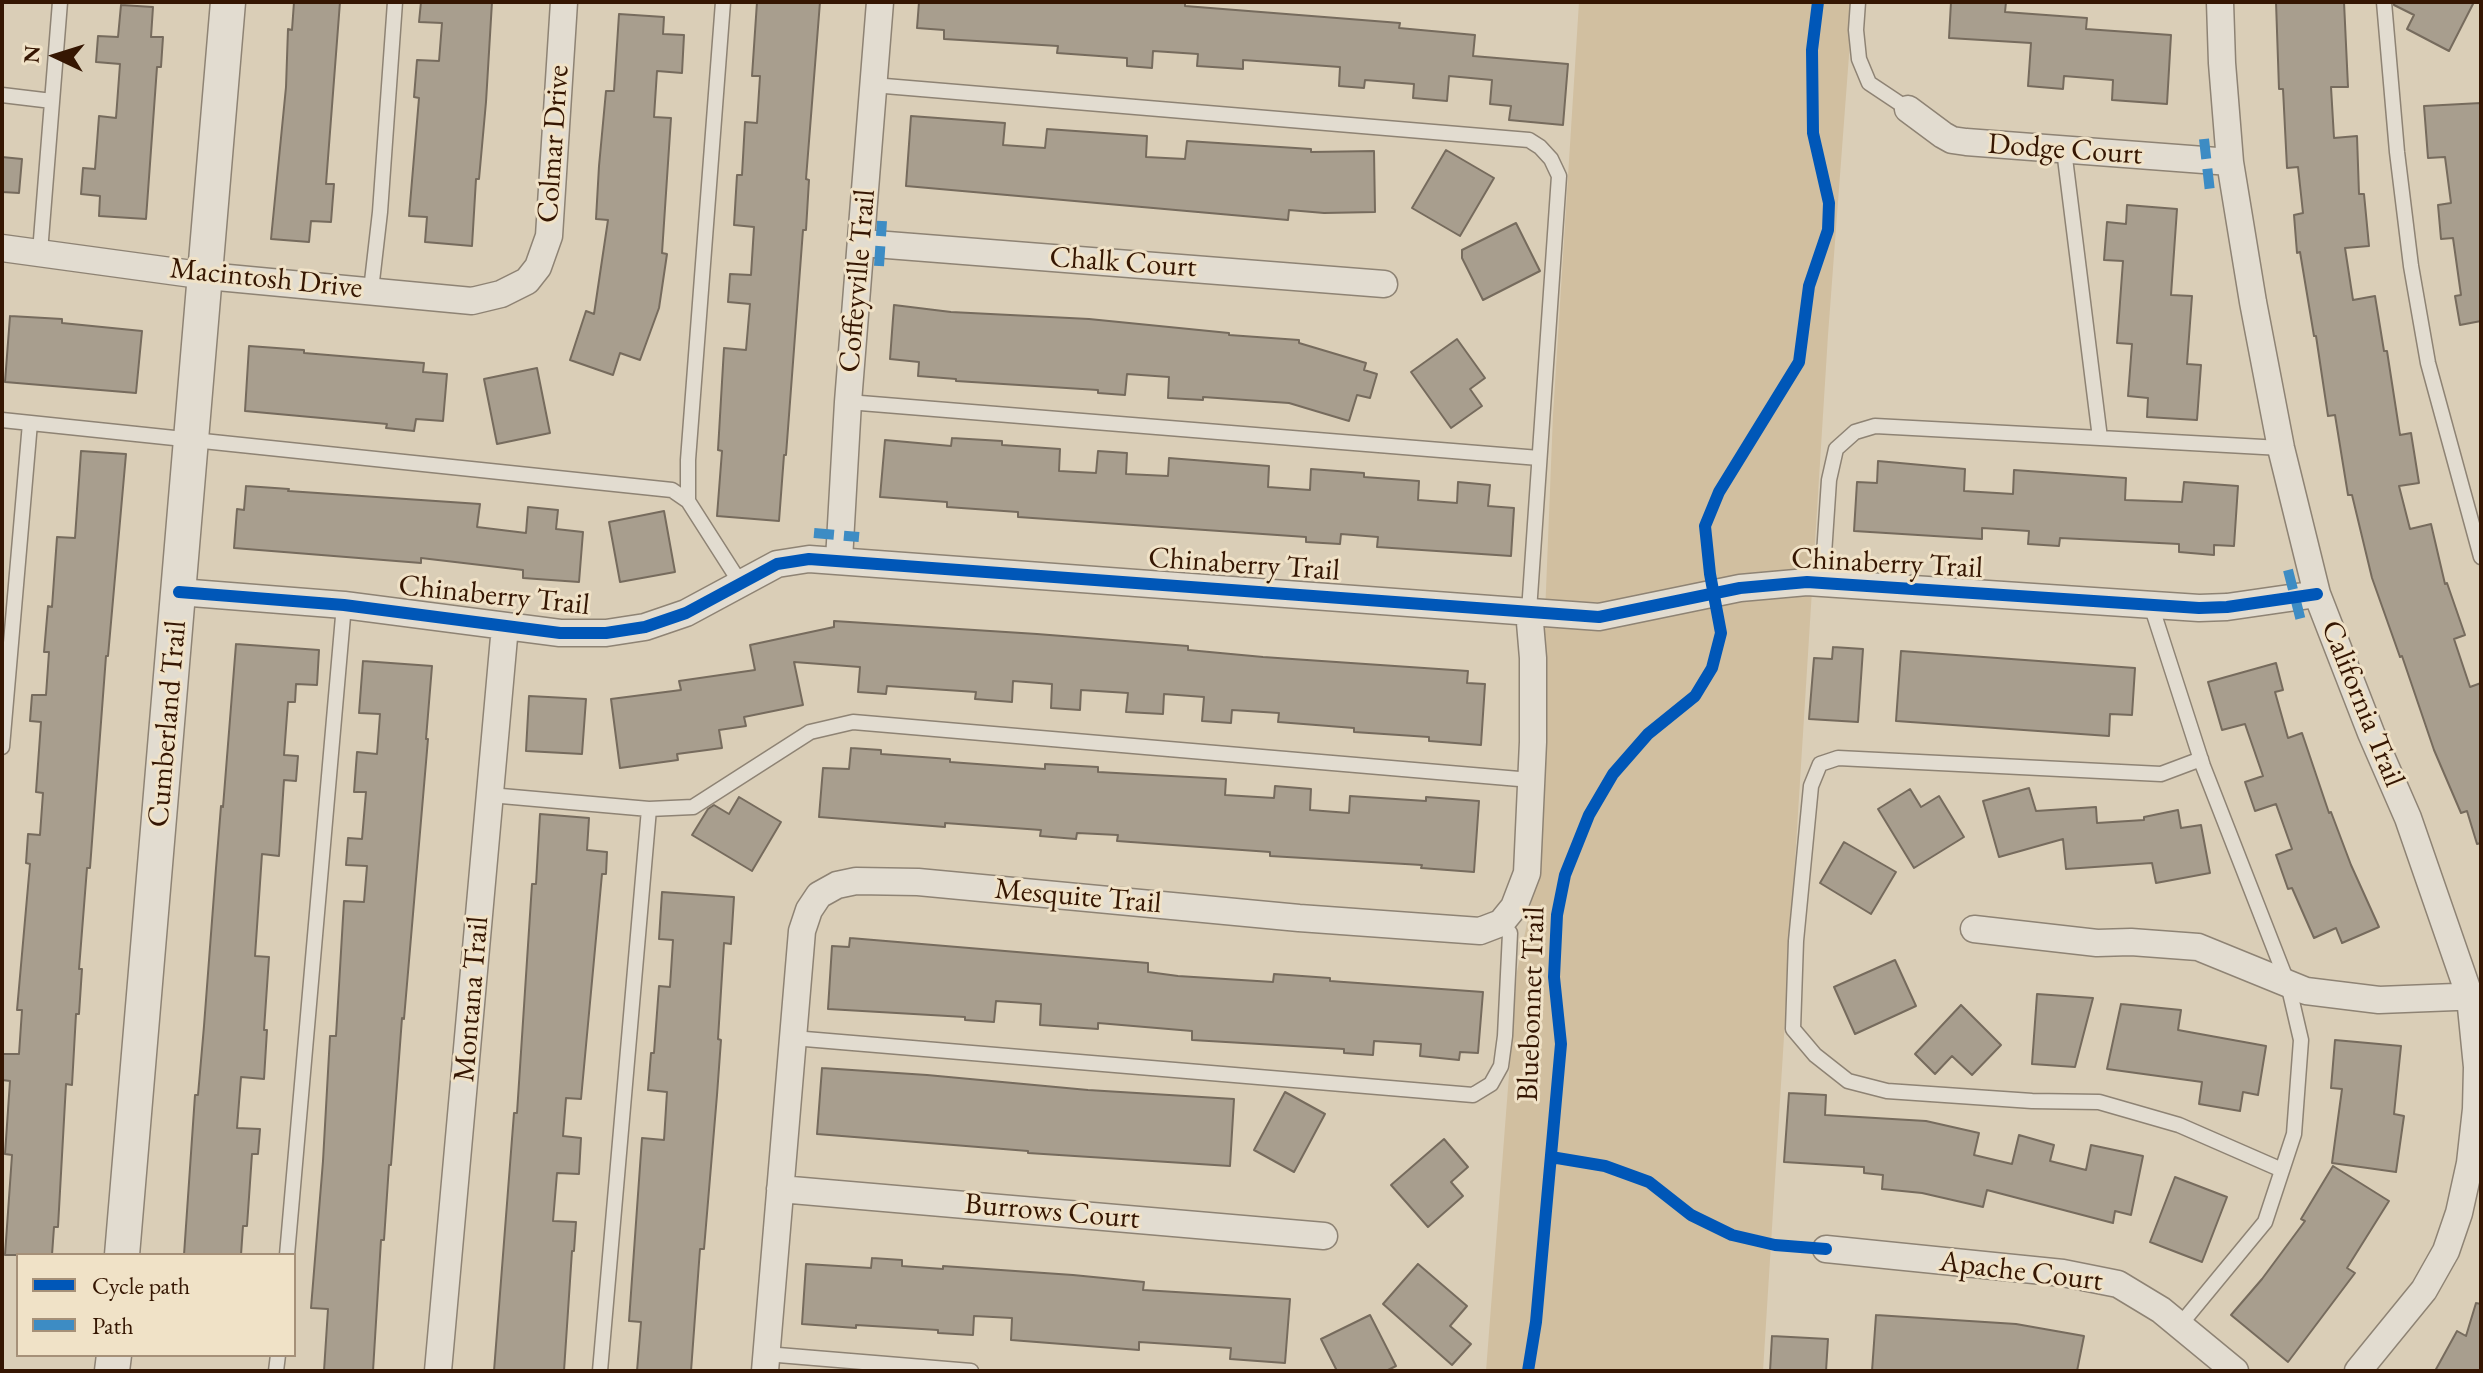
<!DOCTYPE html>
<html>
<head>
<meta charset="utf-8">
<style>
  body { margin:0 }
  #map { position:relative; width:2483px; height:1373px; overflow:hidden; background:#daceb7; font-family:"EB Garamond",serif }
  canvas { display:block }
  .frame { position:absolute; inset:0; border:4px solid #351602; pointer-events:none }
  .legend { position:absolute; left:16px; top:1253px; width:280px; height:104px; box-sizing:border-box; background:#f0e2c7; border:2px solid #a59078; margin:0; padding:10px 14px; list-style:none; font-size:24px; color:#351602 }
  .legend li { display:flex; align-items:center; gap:16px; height:40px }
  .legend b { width:40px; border:2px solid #a59078 }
  .north { position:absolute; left:16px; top:16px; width:80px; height:80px; -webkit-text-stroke:6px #f0e2c7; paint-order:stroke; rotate:274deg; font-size:22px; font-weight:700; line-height:32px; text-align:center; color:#351602 }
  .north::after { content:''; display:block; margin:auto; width:28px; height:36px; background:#351602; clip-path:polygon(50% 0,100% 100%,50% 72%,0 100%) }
</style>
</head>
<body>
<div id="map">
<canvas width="2483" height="1373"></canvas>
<div class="frame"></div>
<ul class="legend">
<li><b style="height:10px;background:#0057b8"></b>Cycle path</li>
<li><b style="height:10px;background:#3d8cc4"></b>Path</li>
</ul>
<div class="north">N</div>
</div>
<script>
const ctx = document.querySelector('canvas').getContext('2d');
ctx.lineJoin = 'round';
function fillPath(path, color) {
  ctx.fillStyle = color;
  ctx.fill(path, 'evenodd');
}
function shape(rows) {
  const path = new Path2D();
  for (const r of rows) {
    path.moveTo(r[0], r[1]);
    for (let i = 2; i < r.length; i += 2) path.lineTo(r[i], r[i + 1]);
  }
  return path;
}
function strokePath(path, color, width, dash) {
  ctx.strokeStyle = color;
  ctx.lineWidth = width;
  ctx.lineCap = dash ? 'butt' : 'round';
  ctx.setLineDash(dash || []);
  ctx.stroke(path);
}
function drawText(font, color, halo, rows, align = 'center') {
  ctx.font = font + ' "EB Garamond",serif';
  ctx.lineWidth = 6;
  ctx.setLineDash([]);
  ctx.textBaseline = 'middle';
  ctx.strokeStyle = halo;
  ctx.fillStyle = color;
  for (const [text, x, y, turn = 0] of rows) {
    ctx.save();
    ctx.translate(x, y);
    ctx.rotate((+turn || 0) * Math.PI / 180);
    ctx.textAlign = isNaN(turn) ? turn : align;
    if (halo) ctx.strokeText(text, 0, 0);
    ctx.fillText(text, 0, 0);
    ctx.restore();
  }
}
fillPath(shape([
  [1579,2,1853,2,1828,335,1763,1371,1486,1371,1517,972,1534,889,1553,415]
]), '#d1bfa0');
const building = shape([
  [294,2,340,2,326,184,334,184,331,222,311,221,309,242,271,239,286,87,288,29,292,30,294,2],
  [421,2,492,2,486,102,479,179,476,179,472,246,425,242,427,217,409,216,419,98,414,97,417,60,439,61,442,23,419,22,421,2],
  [757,2,820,2,806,179,809,180,806,230,803,230,786,455,784,455,779,521,717,516,722,451,718,450,724,348,746,350,750,304,728,302,730,274,751,275,754,227,734,225,737,175,742,175,745,122,757,123,760,76,752,76,757,2],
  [919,2,1185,2,1185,6,1400,23,1399,28,1475,35,1473,56,1568,64,1563,125,1509,120,1511,106,1490,104,1492,80,1449,76,1447,101,1413,98,1414,84,1365,80,1364,88,1339,86,1340,67,1243,60,1243,69,1197,66,1198,54,1153,51,1152,68,1127,66,1127,58,1057,53,1058,46,944,39,944,30,917,28,919,2],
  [1951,2,2006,2,2005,12,2087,18,2086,29,2171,35,2167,104,2112,100,2113,80,2064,76,2063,89,2028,86,2031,43,1949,38,1951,2],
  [2276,2,2344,2,2348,87,2331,87,2334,138,2357,136,2359,194,2364,194,2369,246,2345,248,2353,300,2375,296,2384,351,2387,351,2400,435,2411,433,2419,483,2399,486,2410,529,2431,524,2445,584,2447,583,2465,635,2454,639,2470,687,2481,683,2481,843,2477,844,2467,811,2461,813,2434,750,2402,656,2400,657,2372,578,2352,495,2348,495,2335,415,2328,416,2316,336,2314,336,2300,252,2297,253,2294,215,2303,213,2298,167,2287,168,2283,89,2279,89,2276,2],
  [2394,2,2474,2,2449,51,2407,29,2414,15,2394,5,2394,2],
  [121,5,153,7,151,37,163,37,161,67,157,67,146,219,99,216,100,196,81,194,83,168,95,169,99,116,116,118,120,64,96,62,98,36,118,37,121,5],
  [619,14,664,17,663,34,684,35,682,73,657,71,654,117,671,118,662,253,667,254,659,308,640,360,620,353,613,375,570,360,586,311,594,314,608,220,596,219,599,166,606,91,614,91,619,14],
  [2481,103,2481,321,2460,325,2455,296,2461,295,2453,238,2441,239,2438,205,2451,203,2445,157,2428,158,2424,106,2481,103],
  [911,116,1005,123,1003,145,1045,148,1047,129,1147,136,1146,157,1185,159,1187,141,1311,149,1311,152,1374,151,1375,212,1324,213,1289,210,1288,220,906,186,911,116],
  [1446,150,1494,178,1460,236,1412,208,1446,150],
  [2,157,22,159,19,193,2,192,2,157],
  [2127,205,2177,209,2171,295,2192,296,2187,364,2201,365,2197,420,2147,417,2148,398,2128,396,2132,344,2117,343,2123,261,2104,260,2107,222,2126,224,2127,205],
  [1516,223,1540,271,1483,300,1462,258,1462,250,1516,223],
  [894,305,951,312,1089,319,1229,333,1229,335,1299,340,1299,343,1366,363,1364,370,1377,374,1370,398,1357,395,1349,421,1289,403,1203,397,1203,400,1168,398,1169,377,1127,374,1125,395,1098,393,1098,390,956,381,956,379,918,376,919,362,890,359,894,305],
  [10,316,62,319,62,323,142,331,136,393,5,382,10,316],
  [1457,339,1485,378,1470,389,1482,406,1451,428,1411,372,1457,339],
  [249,346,304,350,304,353,424,363,423,372,447,374,443,421,416,419,414,431,386,428,387,424,245,411,249,346],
  [537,368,550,433,497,444,484,379,537,368],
  [952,438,1002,441,1002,445,1060,449,1059,471,1096,473,1098,451,1127,453,1126,474,1168,476,1169,458,1269,466,1268,487,1310,490,1311,469,1364,473,1364,477,1419,481,1418,500,1457,503,1458,482,1490,485,1488,506,1514,508,1511,556,1377,547,1378,537,1341,534,1340,544,1306,542,1306,537,1018,517,1018,512,947,507,947,502,880,497,885,440,951,446,952,438],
  [81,451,126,454,108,656,106,656,90,868,87,868,79,969,82,969,79,1014,76,1014,72,1085,66,1084,58,1227,54,1227,52,1255,5,1255,12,1155,5,1154,10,1081,2,1080,2,1054,19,1054,22,1010,17,1010,30,864,26,863,28,834,40,835,43,793,36,792,41,722,30,721,32,695,46,695,49,652,44,652,48,606,52,607,57,537,75,538,81,451],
  [1878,461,1965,469,1964,491,2013,494,2014,470,2126,478,2125,500,2182,502,2184,482,2238,486,2234,546,2214,545,2214,555,2179,552,2179,544,2060,538,2059,546,2028,544,2029,531,1982,528,1982,539,1854,531,1857,482,1877,483,1878,461],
  [246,486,289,489,288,491,480,504,477,527,526,533,528,507,558,510,556,529,583,532,579,582,523,578,523,570,421,558,421,563,234,548,237,509,244,510,246,486],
  [664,511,675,572,620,582,609,522,664,511],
  [834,621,1037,634,1188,646,1188,650,1263,657,1468,671,1467,683,1485,684,1481,745,1429,741,1429,737,1354,732,1354,728,1278,722,1279,713,1232,710,1231,723,1202,721,1204,697,1164,694,1163,714,1126,712,1128,693,1081,690,1080,710,1051,708,1052,684,1013,681,1012,702,975,699,976,692,887,686,886,694,858,692,860,667,794,662,803,705,744,717,746,726,719,730,722,748,677,754,678,760,620,768,611,699,681,690,679,681,755,670,750,645,834,627,834,621],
  [236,644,319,650,317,685,296,684,295,702,288,702,284,755,298,756,296,781,284,780,279,856,262,854,255,956,269,957,264,1030,267,1030,264,1079,241,1077,237,1128,260,1129,258,1154,252,1154,247,1226,243,1226,241,1255,184,1255,195,1095,198,1095,204,1026,216,868,221,806,223,807,236,644],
  [1833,647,1863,649,1858,722,1809,719,1814,658,1832,659,1833,647],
  [1901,651,2135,668,2132,715,2110,714,2109,736,1896,721,1901,651],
  [363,661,432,666,426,739,428,739,404,1019,402,1018,391,1165,389,1165,384,1240,381,1240,373,1371,324,1371,328,1309,311,1308,323,1161,330,1036,336,1036,344,901,364,902,367,866,346,865,348,838,362,839,366,792,354,792,357,752,377,754,380,714,359,713,363,661],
  [2276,663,2283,690,2275,692,2288,738,2302,733,2329,813,2331,812,2351,865,2379,927,2342,943,2336,928,2314,938,2292,888,2288,889,2276,855,2292,849,2276,804,2255,811,2245,782,2263,776,2245,724,2222,730,2208,682,2276,663],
  [529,696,586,699,582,754,526,751,529,696],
  [851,748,881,750,881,754,950,759,950,762,1045,769,1045,764,1098,767,1098,772,1226,779,1225,795,1274,798,1275,786,1311,789,1310,810,1349,813,1350,796,1426,801,1426,797,1479,801,1474,872,1421,868,1422,865,1270,856,1270,852,1117,841,1118,835,1077,833,1076,839,1040,836,1041,830,945,823,945,827,819,817,823,768,849,769,851,748],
  [2029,788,2036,811,2096,807,2097,823,2144,820,2144,817,2178,810,2181,828,2201,825,2210,873,2156,883,2152,863,2066,869,2063,839,1999,857,1983,801,2029,788],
  [1910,789,1921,807,1939,796,1964,837,1914,868,1878,809,1910,789],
  [739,797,781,822,752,871,692,835,708,809,714,805,729,814,739,797],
  [540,814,589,818,587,850,607,852,606,874,602,874,581,1099,566,1098,563,1136,581,1138,579,1174,557,1173,553,1221,576,1222,574,1251,572,1251,564,1371,494,1371,514,1113,517,1113,532,884,536,884,540,814],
  [1844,842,1896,872,1871,914,1820,883,1844,842],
  [662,892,734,897,731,944,724,943,718,1039,721,1040,717,1095,704,1249,700,1249,691,1371,637,1371,641,1322,629,1321,642,1138,664,1140,667,1092,648,1090,651,1053,654,1053,659,986,670,987,673,940,659,939,662,892],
  [850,938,1148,963,1148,972,1178,976,1273,982,1274,974,1330,978,1330,981,1483,992,1478,1053,1460,1052,1459,1060,1420,1056,1421,1044,1374,1041,1373,1055,1344,1053,1344,1049,1192,1040,1192,1031,1098,1023,1098,1029,1040,1025,1041,1004,996,1001,994,1022,965,1020,965,1017,828,1009,832,946,849,947,850,938],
  [1895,960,1916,1006,1855,1034,1834,987,1895,960],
  [2037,994,2093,998,2075,1067,2032,1064,2037,994],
  [2121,1004,2181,1010,2178,1030,2266,1046,2258,1095,2243,1092,2240,1111,2199,1104,2202,1082,2107,1069,2121,1004],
  [1961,1005,2001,1045,1972,1075,1952,1056,1935,1074,1915,1054,1961,1005],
  [2335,1040,2401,1046,2394,1114,2404,1116,2396,1172,2332,1163,2342,1089,2331,1088,2335,1040],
  [822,1068,927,1075,1088,1090,1234,1099,1230,1166,1028,1153,1028,1151,817,1134,822,1068],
  [1285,1092,1325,1114,1294,1172,1254,1150,1285,1092],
  [1789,1093,1826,1095,1825,1115,1926,1121,1979,1133,1974,1155,2012,1164,2019,1135,2054,1145,2050,1161,2086,1170,2091,1145,2143,1156,2131,1215,2115,1211,2113,1223,1987,1190,1983,1207,1922,1193,1882,1189,1883,1175,1864,1173,1864,1167,1784,1162,1789,1093],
  [1444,1139,1468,1167,1451,1182,1463,1196,1428,1227,1391,1185,1444,1139],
  [2333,1166,2389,1201,2347,1268,2355,1273,2288,1362,2231,1315,2262,1279,2305,1221,2301,1219,2333,1166],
  [2175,1177,2227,1197,2202,1262,2150,1242,2175,1177],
  [872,1258,902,1260,902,1266,943,1269,943,1266,1073,1275,1144,1282,1143,1290,1290,1299,1285,1363,1230,1359,1231,1348,1139,1342,1139,1350,1011,1340,1012,1318,974,1316,973,1335,938,1333,938,1330,856,1325,856,1328,802,1324,806,1264,871,1268,872,1258],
  [1418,1264,1467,1306,1450,1326,1471,1344,1452,1365,1383,1304,1418,1264],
  [2476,1303,2481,1304,2481,1371,2435,1371,2457,1331,2466,1336,2476,1303],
  [1370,1315,1396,1366,1386,1371,1337,1371,1321,1339,1370,1315],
  [1876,1315,2016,1324,2084,1336,2077,1371,1872,1371,1876,1315],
  [1772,1336,1828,1339,1826,1371,1770,1371,1772,1336]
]);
fillPath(building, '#a89e8e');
strokePath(building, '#766b5d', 2);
const service = shape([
  [1858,2,1856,30,1859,59,1869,83,1908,109],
  [2384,2,2397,152,2411,266,2428,363,2481,557],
  [873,85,1529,140,1540,147,1551,159,1559,176,1529,611],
  [2,95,52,101],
  [2064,150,2100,438,2281,448],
  [40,252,60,2],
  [371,290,380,212,395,2],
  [848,402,1539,458],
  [2,420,672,490,688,501,741,584],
  [688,501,688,460,723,2],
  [1822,584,1829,480,1836,449,1855,432,1875,426,2100,438],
  [2151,605,2203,766,2288,984,2301,1040,2294,1134,2265,1222,2180,1325],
  [2,747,30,423],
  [2201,759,2161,774,1838,758,1820,764,1811,786,1796,941,1793,1029,1815,1055,1848,1081,1887,1091,2032,1101,2099,1102,2179,1125,2282,1170],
  [490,795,649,809,693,807,810,732,853,722,1531,780],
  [793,1038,1473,1095,1491,1084,1501,1066,1505,1036,1510,933,1501,923],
  [287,1255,344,605],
  [766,1354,971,1371],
  [276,1371,278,1355],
  [600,1371,649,809]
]);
const minor = shape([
  [2220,2,2222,63,2230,162,2253,302,2281,448,2317,594,2371,733,2408,818,2470,997,2477,1067,2476,1109,2470,1163,2459,1213,2446,1251,2424,1290,2358,1371],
  [1908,109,1943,135,1952,140,1966,142,2230,162],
  [862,243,1384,284],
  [2,248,207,276,472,301,501,294,527,281,538,267,549,236,564,2],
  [839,560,848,402,880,2],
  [179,592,344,605,560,633,606,633,645,627,686,613,777,564,809,559,1599,617,1740,588,1807,582,2199,608,2227,607,2317,594],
  [1974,929,2097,943,2131,942,2198,947,2306,991,2379,1000,2481,996],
  [780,1189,1324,1236],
  [1826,1249,2063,1273,2118,1284,2161,1310,2235,1371],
  [438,1371,505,626],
  [765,1371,802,931,809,910,819,895,837,885,856,881,918,882,1299,918,1480,931,1501,923,1514,907,1527,873,1533,742,1533,658,1529,611]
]);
const tertiary = shape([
  [122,1255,228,2],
  [112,1371,114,1355]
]);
strokePath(service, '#8e8374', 17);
strokePath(minor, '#8e8374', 29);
strokePath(tertiary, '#8e8374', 37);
strokePath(service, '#e2dcd0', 14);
strokePath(minor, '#e2dcd0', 26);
strokePath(tertiary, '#e2dcd0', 34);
strokePath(shape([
  [2204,139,2210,192],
  [879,266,882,221],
  [814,533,859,537],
  [2288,570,2301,621]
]), '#3d8cc4', 10, [20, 10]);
strokePath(shape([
  [179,592,344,605,560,633,606,633,645,627,686,613,777,564,809,559,1599,617,1740,588,1807,582,2199,608,2227,607,2317,594],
  [1551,1157,1605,1166,1649,1182,1691,1215,1732,1235,1775,1245,1826,1249],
  [1528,1371,1536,1322,1561,1044,1554,977,1557,915,1565,875,1589,815,1613,774,1648,734,1695,696,1712,668,1721,633,1710,574,1705,526,1719,492,1799,362,1809,286,1828,230,1829,203,1813,133,1812,50,1818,2]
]), '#0057b8', 12);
drawText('30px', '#351602', '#f0e2c7', [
  ["Colmar Drive",554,144,-86],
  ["Dodge Court",2065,150,4],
  ["Chalk Court",1123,263,4],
  ["Macintosh Drive",266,279,6],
  ["Coffeyville Trail",858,281,-85],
  ["Chinaberry Trail",1887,564,3],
  ["Chinaberry Trail",1244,565,4],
  ["Chinaberry Trail",494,596,6],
  ["California Trail",2362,704,68],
  ["Cumberland Trail",168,724,-85],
  ["Mesquite Trail",1078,897,5],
  ["Montana Trail",472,999,-85],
  ["Bluebonnet Trail",1532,1004,-88],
  ["Burrows Court",1052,1212,5],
  ["Apache Court",2021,1272,7]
]);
</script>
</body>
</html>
